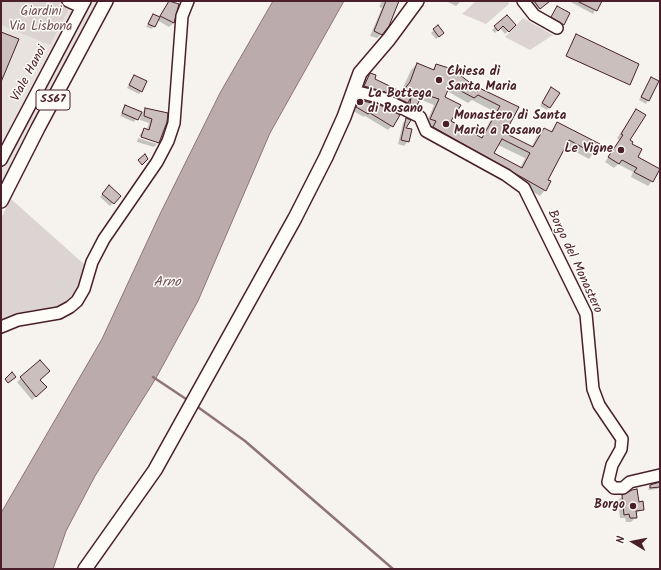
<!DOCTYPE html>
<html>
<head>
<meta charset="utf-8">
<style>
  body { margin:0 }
  #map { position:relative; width:661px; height:570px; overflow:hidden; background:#f6f3ef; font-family:Kalam,sans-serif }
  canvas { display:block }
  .frame { position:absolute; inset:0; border:2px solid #4a1f2b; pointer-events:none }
  .north { position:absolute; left:613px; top:522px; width:40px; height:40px; -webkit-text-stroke:3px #fdfcf7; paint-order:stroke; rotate:280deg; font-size:11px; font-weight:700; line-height:16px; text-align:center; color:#4a1f2b }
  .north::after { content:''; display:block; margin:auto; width:14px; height:18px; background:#4a1f2b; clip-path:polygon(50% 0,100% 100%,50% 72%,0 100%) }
</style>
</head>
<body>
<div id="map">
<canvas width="661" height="570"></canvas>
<div class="frame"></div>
<div class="north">N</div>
</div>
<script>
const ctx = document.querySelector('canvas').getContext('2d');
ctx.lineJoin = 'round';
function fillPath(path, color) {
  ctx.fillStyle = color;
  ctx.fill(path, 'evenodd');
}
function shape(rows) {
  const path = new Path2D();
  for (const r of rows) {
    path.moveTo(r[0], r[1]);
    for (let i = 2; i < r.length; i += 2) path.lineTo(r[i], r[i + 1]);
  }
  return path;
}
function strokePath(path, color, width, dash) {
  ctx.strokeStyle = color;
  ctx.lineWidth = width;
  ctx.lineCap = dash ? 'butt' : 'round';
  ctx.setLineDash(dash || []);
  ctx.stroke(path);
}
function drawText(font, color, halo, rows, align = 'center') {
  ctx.font = font + ' Kalam,sans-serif';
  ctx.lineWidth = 3;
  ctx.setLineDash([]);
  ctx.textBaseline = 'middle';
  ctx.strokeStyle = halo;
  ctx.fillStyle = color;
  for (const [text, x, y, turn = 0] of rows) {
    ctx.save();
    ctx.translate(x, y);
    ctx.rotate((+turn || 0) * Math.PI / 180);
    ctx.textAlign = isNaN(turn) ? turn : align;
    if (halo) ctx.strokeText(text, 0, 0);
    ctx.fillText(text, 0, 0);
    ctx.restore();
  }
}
fillPath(shape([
  [1,1,99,1,1,187]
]), '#e9e3e0');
fillPath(shape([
  [1,1,62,1,71,5,50,45,1,25],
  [476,1,508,1,509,4,486,24,462,14],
  [523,18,553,35,530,50,505,37],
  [11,199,85,265,85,275,72,301,58,309,1,324,1,218]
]), '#dcd4d2');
const water = shape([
  [273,1,344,1,270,133,198,301,156,378,95,476,66,531,53,569,1,569,1,513,102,339,160,214,220,93,273,1]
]);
fillPath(water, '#bbabac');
strokePath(water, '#8e7378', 1);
fillPath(shape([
  [170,1,178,4,174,23,169,27,157,20,152,29,146,27,151,17,153,15,159,17],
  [382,1,398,1,381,34,377,38,370,36,382,8,379,7],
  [446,1,461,1,456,6],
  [526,1,549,1,535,12],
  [569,1,600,1,593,14],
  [557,8,568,13,560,27,549,20],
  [507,16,515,25,505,34,500,28,495,33,492,30],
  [438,27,440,36,436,39,431,33],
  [577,36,629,84,567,57],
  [417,64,432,70,436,65,518,108,503,134,531,148,538,134,544,129,550,132,558,123,599,145,589,159,565,146,547,180,545,190,540,196,428,132,431,126,426,124,434,105,419,99,415,107,416,108,412,113,405,110,406,103,401,108,359,92,362,84,371,74,373,79,401,92,411,70],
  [447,91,468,103,472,100,495,112,481,138,450,121,444,98],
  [498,145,525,158,520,168,493,153],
  [134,76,141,91,139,94,127,88],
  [651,78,658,81,646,104,639,100],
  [549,91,550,107,547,110,540,106],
  [360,101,392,126,388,130,365,116,364,117,353,111],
  [126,106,140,113,134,122,120,116],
  [146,109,166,113,158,143,154,147,137,142,138,138,157,144,157,141,139,136,144,129,147,130,149,123,140,120,141,113],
  [636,111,629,140,637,157,652,181,648,186,631,177,633,172,618,164,614,168,605,162,619,140,617,138],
  [407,119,405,128,408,141,404,146,398,144,403,123],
  [106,189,119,196,110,206,100,197],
  [40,362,39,380,42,391,32,400,17,382],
  [650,485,660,487,657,489,648,490],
  [623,496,638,503,643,509,635,514,636,517,631,522,626,522,625,518,620,518,618,500]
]), '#0003');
strokePath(shape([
  [153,377,189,401],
  [195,405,245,441,393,569]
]), '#8e7378', 2.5);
const building = shape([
  [169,1,179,4,174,23,160,16,169,1],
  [386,1,399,1,389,26,382,35,374,31,386,1],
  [534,1,550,1,540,9,534,1],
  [577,1,602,1,597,11,577,1],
  [557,6,570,13,564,25,551,17,557,6],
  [153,14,160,17,155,27,148,24,153,14],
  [507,15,516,25,509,32,503,26,498,31,494,26,507,15],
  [438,25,444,33,439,37,433,29,438,25],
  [1,32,19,39,1,82,1,32],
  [576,34,639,64,630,85,566,56,576,34],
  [417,63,434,70,436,64,452,69,473,85,519,107,505,133,533,147,544,128,552,132,557,122,600,144,595,154,569,140,548,180,551,181,546,191,433,127,436,121,430,119,439,99,423,94,416,107,418,108,410,104,411,97,408,103,385,92,364,86,370,73,376,75,375,79,402,92,410,82,417,63],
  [450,85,474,98,478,95,500,106,482,138,451,121,461,105,445,97,450,85],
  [502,139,530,153,522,168,494,153,502,139],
  [134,75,147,81,142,92,129,85,134,75],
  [651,77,659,81,649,101,641,97,651,77],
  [551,87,560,93,550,108,542,103,551,87],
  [359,100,380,105,400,115,393,127,370,113,368,114,356,107,359,100],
  [125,105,142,112,138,120,122,113,125,105],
  [145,108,168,113,167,122,159,143,141,137,144,128,149,130,152,119,144,116,145,108],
  [636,109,646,115,630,140,633,142,632,144,642,149,638,157,660,169,653,182,634,172,637,168,622,160,619,164,608,157,623,135,621,134,636,109],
  [406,118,411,120,406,128,412,129,409,142,401,140,406,118],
  [145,154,148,159,142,165,138,160,145,154],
  [109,185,121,196,114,204,102,194,109,185],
  [40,360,50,371,40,380,47,387,36,397,20,377,40,360],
  [12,372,16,377,8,383,5,379,12,372],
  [660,482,660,487,650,488,650,485,660,482],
  [637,489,639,502,643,501,644,510,636,511,637,518,630,518,629,514,624,515,622,495,632,490,637,489]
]);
fillPath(building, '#cbbfbe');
strokePath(building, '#4a1f2b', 1);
const minor = shape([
  [68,1,81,7],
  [523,1,534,15,557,28],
  [354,91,382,98,420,117,426,131,506,175,524,188,586,314,593,389,599,405,622,439,621,449,612,465,608,482,614,488,623,488,630,482,660,475],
  [1,160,85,1],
  [1,327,18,320,59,313,70,307,77,301,84,289,92,262,104,239,157,162,168,141,174,123,182,16,188,1]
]);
const major = shape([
  [1,201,38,128,106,1],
  [85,569,155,470,295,218,326,157,344,117,360,73,389,39,417,1]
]);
strokePath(minor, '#4a1f2b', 14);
strokePath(major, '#4a1f2b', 16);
strokePath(minor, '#fdfcf7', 11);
strokePath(major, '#fdfcf7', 13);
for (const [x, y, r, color] of [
  [439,80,4,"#4a1f2b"],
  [360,102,4,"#4a1f2b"],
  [446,124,4,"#4a1f2b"],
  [621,150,4,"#4a1f2b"],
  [633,506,4,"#4a1f2b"]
]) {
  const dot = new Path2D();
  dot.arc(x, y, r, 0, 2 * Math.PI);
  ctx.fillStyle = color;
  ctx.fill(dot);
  strokePath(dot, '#fdfcf7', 1.5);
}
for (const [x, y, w] of [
  [53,100,34]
]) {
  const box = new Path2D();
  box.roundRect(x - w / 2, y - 10, w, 20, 3);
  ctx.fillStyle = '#fdfcf7';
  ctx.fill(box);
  strokePath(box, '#4a1f2b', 1);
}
drawText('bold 12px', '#4a1f2b', null, [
  ["SS67",53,100]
]);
drawText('13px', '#6e4c55', '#fdfcf7', [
  ["Giardini",41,13],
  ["Via Lisbona",41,28]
]);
drawText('bold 13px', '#4a1f2b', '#fdfcf7', [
  ["Chiesa di",447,73],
  ["Santa Maria",447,88],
  ["La Bottega",368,95],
  ["di Rosano",368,110],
  ["Monastero di Santa",454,117],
  ["Maria a Rosano",454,132],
  ["Le Vigne",613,150,"right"],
  ["Borgo",625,506,"right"]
], 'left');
drawText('13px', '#4a1f2b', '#fdfcf7', [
  ["Viale Hanoi",30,74,-62],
  ["Borgo del Monastero",574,262,65]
]);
drawText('italic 14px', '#725058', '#fdfcf7', [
  ["Arno",167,284]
]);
</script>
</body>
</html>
